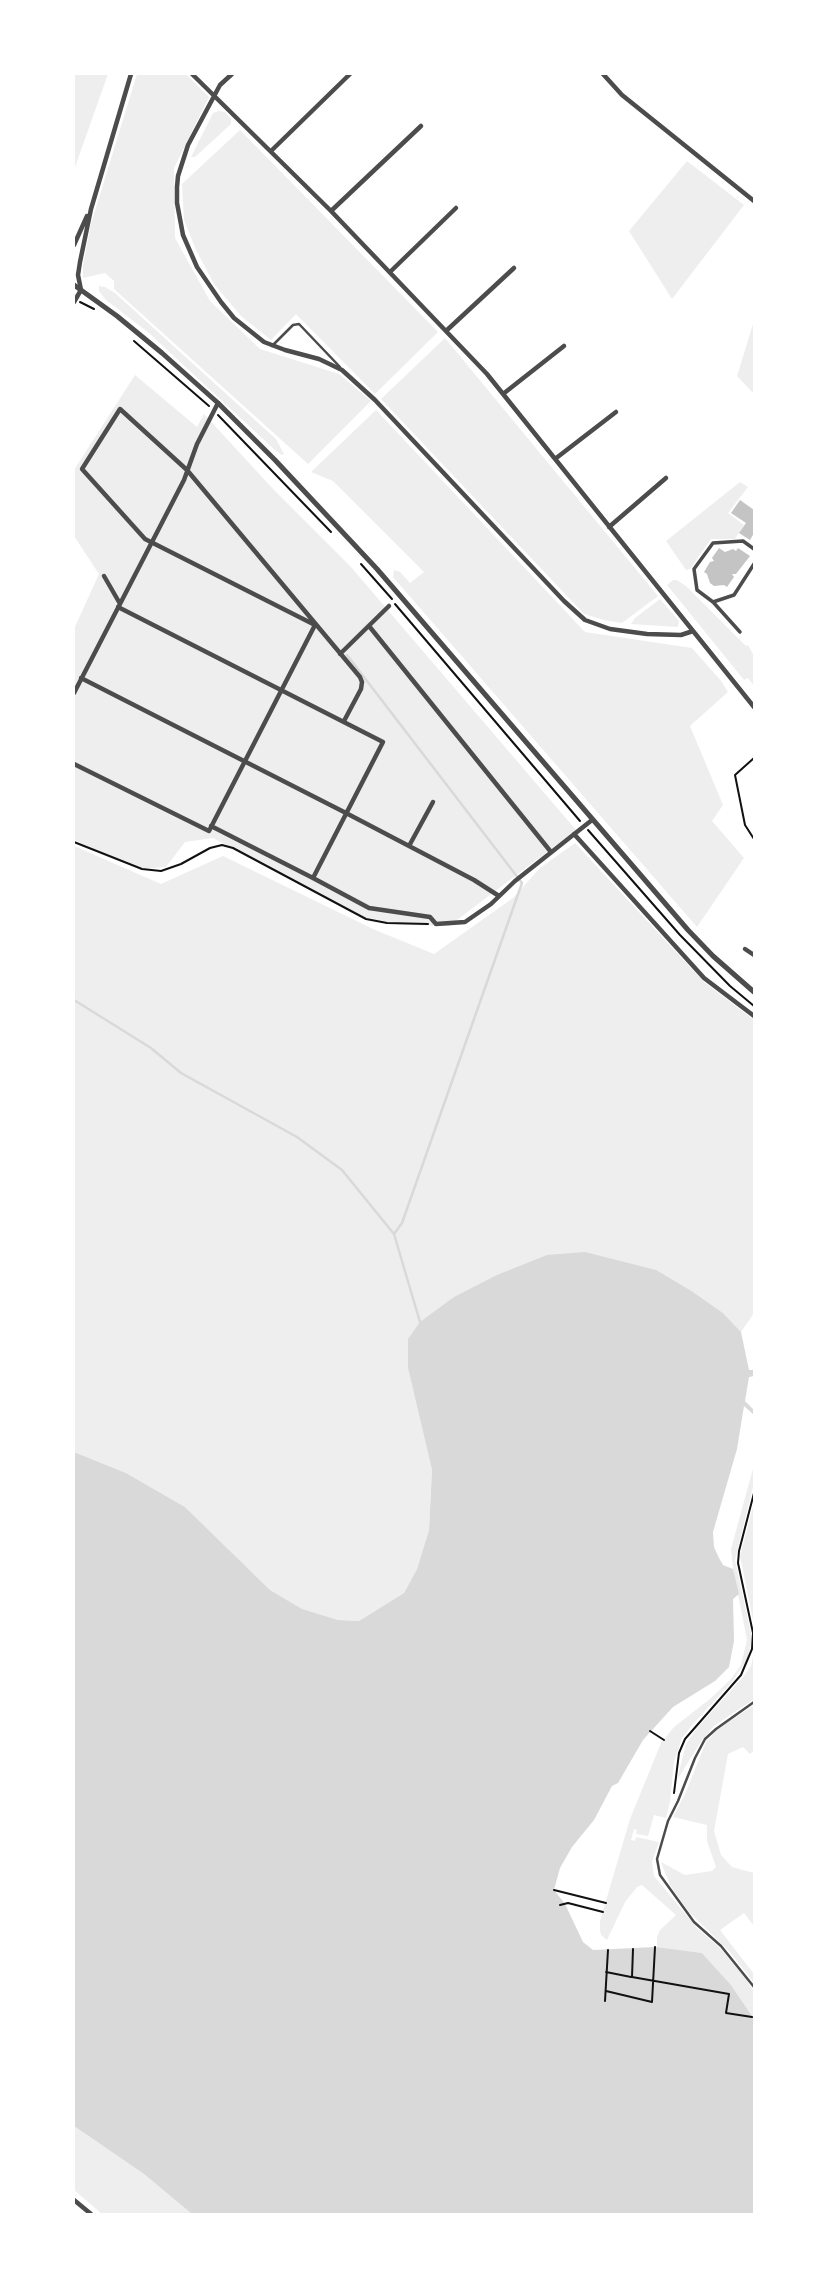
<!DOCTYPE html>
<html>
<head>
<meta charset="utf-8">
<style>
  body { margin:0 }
  #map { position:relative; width:828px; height:2288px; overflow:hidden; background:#fff; font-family:Cabin,sans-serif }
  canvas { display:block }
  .frame { position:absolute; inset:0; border:75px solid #fff; pointer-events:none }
</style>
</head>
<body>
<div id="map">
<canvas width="828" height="2288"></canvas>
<div class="frame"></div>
</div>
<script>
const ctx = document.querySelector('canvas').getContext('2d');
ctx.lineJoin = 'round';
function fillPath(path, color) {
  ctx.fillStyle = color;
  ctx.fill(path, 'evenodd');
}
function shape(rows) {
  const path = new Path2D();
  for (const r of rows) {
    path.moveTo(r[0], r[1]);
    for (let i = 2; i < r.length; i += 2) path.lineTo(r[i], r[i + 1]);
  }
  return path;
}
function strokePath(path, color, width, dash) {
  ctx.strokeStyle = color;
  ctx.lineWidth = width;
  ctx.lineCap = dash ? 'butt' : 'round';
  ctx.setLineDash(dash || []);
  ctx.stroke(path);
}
fillPath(shape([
  [74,74,108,74,74,170],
  [137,74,186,74,209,97,174,168,175,238,210,301,260,349,339,374,371,401,308,464,114,289,114,281,105,273,83,278,83,265,91,224],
  [219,111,225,112,231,119,231,124,195,157,191,157,213,113],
  [240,130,438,332,375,394,296,314,271,340,241,316,214,284,196,250,184,220,182,184],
  [687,161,744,205,672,299,629,231],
  [99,286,105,287,115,293,276,439,284,454,282,455,276,451,149,333,106,300,99,291],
  [754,321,754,394,737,376],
  [445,338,658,596,622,623,604,620,584,614,381,399],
  [135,375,197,427,204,414,273,489,351,567,576,830,449,926,403,925,368,920,213,838,185,842,166,867,140,869,74,840,74,629,99,574,74,536,74,470],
  [376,410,585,632,692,648,722,682,728,692,690,726,723,805,712,821,744,858,697,927,393,577,394,570,400,572,410,583,424,572,333,481,311,472],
  [740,482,748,487,728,513,744,525,735,539,711,539,690,569,686,570,666,541],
  [673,580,677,580,686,586,746,646,748,645,754,656,754,686,748,678,744,680,667,585],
  [660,599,679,621,678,627,631,624,635,618],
  [575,843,704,982,754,1020,754,1313,741,1332,723,1313,693,1292,408,1368,432,1470,429,1530,417,1569,404,1593,359,1621,338,1620,303,1610,270,1590,185,1507,126,1473,74,1452,74,846,161,884,223,856,373,929,434,954,513,898,540,868],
  [754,1465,754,1483,735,1560,751,1633,752,1641,747,1659,733,1681,693,1724,682,1738,674,1762,670,1802,666,1818,654,1815,648,1836,636,1834,637,1830,634,1829,631,1840,635,1841,636,1837,659,1842,652,1862,654,1876,697,1928,720,1948,746,1979,754,1992,754,2019,731,1985,702,1953,657,1948,657,1937,660,1930,676,1915,642,1885,637,1887,625,1902,607,1940,601,1935,600,1930,600,1921,630,1819,661,1743,674,1727,710,1699,730,1680,741,1665,747,1640,733,1569,731,1549],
  [754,1503,754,1625,740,1556],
  [754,1652,754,1699,714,1726,702,1740,677,1780,686,1744,697,1728,743,1677,751,1666],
  [754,1705,754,1751,750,1754,743,1747,728,1754,714,1831,721,1855,732,1867,754,1873,754,1926,744,1913,720,1930,754,1974,754,1983,729,1951,689,1912,670,1885,661,1862,685,1875,712,1871,716,1867,707,1841,707,1825,673,1817,685,1794,706,1742,718,1729],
  [74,2126,144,2174,192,2214,102,2214,74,2190]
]), '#eee');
fillPath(shape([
  [585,1252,656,1270,693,1292,723,1313,741,1332,749,1370,754,1370,754,1376,749,1377,745,1401,754,1410,754,1415,744,1406,737,1449,713,1532,714,1547,719,1558,723,1565,733,1569,739,1594,733,1599,734,1641,729,1667,715,1681,673,1707,643,1740,618,1783,612,1786,594,1820,572,1847,560,1868,554,1890,565,1904,583,1942,593,1950,655,1947,702,1953,731,1985,754,2019,754,2214,192,2214,144,2174,74,2126,74,1452,126,1473,185,1507,270,1590,302,1609,338,1620,359,1621,404,1593,417,1569,429,1530,432,1470,408,1368,408,1339,420,1322,454,1297,497,1275,547,1255]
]), '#d9d9d9');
strokePath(shape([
  [347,655,522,883,402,1223,394,1234],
  [74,1000,151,1048,181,1073,297,1137,342,1170,394,1234,420,1322]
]), '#d9d9d9', 2.5);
fillPath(shape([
  [740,500,754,510,754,533,750,540,739,533,746,523,731,513],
  [719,548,725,552,733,549,736,551,738,548,750,556,736,574,732,574,734,577,727,587,724,585,714,586,710,583,707,574,704,572,710,562,714,561,712,558]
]), '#c4c4c4');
strokePath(shape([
  [80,302,94,309],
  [134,341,209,406],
  [218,415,331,532],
  [361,564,392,599],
  [395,604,580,821],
  [754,758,735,775,745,825,754,839],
  [588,830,680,935,730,986,754,1006],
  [74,842,142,869,161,871,181,864,210,848,222,845,233,848,366,919,387,923,428,924],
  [650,1731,664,1740],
  [674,1793,679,1753,685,1739,741,1675,752,1649,753,1633,738,1563,739,1551,754,1493],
  [554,1890,606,1903],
  [560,1905,568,1903,603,1912],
  [633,1949,632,1977,729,1994,726,2013,752,2017],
  [606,1972,631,1977],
  [606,1991,652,2002,655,1947],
  [605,2001,608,1950]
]), '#111', 2);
strokePath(shape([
  [272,346,293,325,299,324,340,367],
  [754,1702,716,1729,705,1739,695,1758,678,1801,668,1821,657,1859,660,1875,694,1922,721,1946,754,1987]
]), '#4c4c4c', 2.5);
strokePath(shape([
  [713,602,734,595,754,564],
  [740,632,713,602,697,590,694,569,713,543,743,541,754,549]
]), '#4c4c4c', 3.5);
strokePath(shape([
  [192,74,331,211,487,374,754,707],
  [232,74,220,85,188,145,178,176,177,187,177,203,183,235,197,267,221,302,234,318,264,342,285,350,319,359,342,370,375,400,564,601,585,620,610,629,647,634,681,635,693,631],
  [603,74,622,95,754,201],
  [271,151,350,74],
  [331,211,421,126],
  [74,245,87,216],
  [390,272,456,208],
  [74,302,81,290,78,275,80,262,91,209,131,74],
  [446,331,514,268],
  [503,394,564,346],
  [555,459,616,412],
  [609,527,666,478],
  [104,576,119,602],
  [118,607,383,742,313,878,369,908,430,917,436,924,465,922,491,904,515,881,592,820],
  [315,625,145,539,82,469,120,409,187,470,360,677,362,682,361,689,344,721],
  [369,626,551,852],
  [340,654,389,606],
  [81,678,346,813,474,880,499,896],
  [74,693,184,480,197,444,218,403],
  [74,764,209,831,315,625],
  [211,826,313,878],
  [574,834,704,978,754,1016],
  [409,846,433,802],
  [745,949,754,955],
  [74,2200,91,2214]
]), '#4c4c4c', 4.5);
strokePath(shape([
  [74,285,117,316,162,353,218,403,275,460,377,569,688,930,713,956,754,992]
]), '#4c4c4c', 5);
</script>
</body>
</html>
